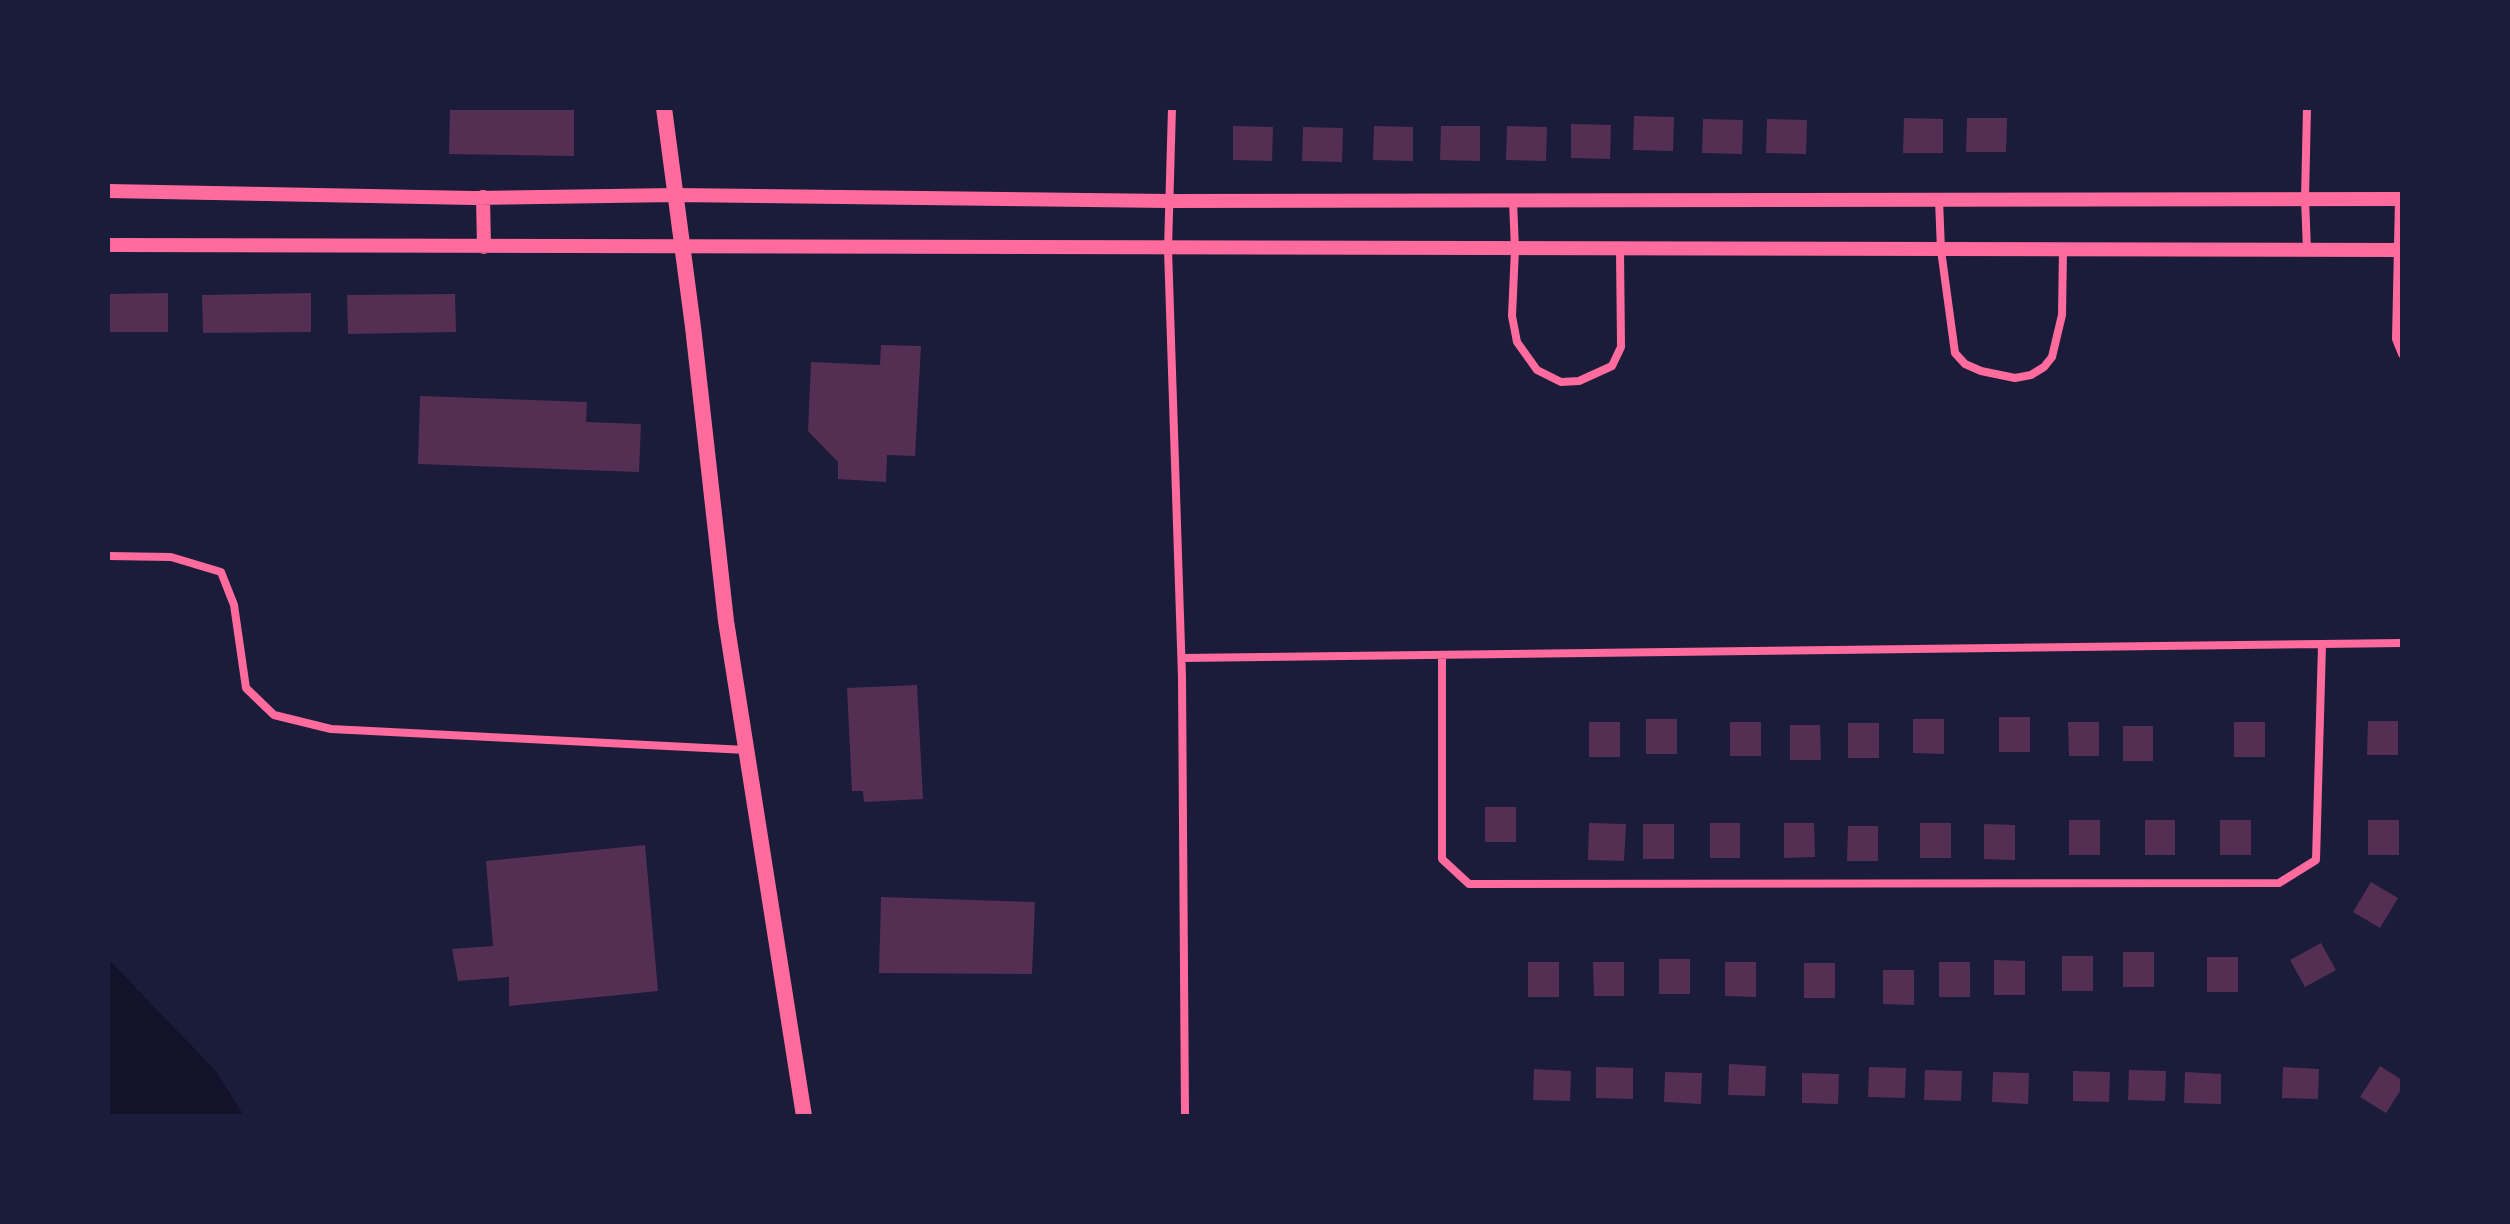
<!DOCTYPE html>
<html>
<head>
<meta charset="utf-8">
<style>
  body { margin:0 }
  #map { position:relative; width:2510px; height:1224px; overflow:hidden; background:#1b1b3a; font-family:"Roboto Condensed",sans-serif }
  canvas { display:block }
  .frame { position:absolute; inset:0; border:110px solid #1b1b3a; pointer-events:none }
</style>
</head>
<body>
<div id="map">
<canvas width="2510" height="1224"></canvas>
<div class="frame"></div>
</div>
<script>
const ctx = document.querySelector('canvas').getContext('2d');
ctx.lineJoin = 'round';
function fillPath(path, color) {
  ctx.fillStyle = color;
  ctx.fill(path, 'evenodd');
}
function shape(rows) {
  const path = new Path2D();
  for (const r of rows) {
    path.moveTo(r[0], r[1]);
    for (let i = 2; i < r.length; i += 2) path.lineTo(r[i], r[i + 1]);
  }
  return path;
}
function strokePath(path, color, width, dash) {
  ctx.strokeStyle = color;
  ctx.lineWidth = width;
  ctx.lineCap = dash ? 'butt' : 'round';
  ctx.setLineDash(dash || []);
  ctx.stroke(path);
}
fillPath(shape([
  [108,959,216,1071,244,1116,108,1116]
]), '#12122b');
fillPath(shape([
  [450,108,574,108,574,156,449,154],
  [1634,116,1674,117,1673,151,1633,150],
  [1904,118,1943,119,1943,153,1903,153],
  [1967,118,2007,118,2006,152,1966,152],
  [1703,119,1743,120,1742,154,1702,153],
  [1767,119,1807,120,1806,154,1766,153],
  [1571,124,1611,125,1610,159,1571,158],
  [1233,126,1273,127,1272,161,1233,160],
  [1374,126,1413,127,1413,161,1373,160],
  [1441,126,1480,126,1480,161,1440,160],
  [1507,126,1547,127,1546,161,1506,160],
  [1303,127,1343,128,1342,162,1302,161],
  [168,293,168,332,108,332,108,294],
  [311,293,311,332,203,333,202,295],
  [455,294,456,332,348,334,347,295],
  [881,345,921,346,915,456,887,455,886,482,838,479,838,462,808,431,811,362,880,365],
  [420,396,587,402,586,422,641,424,639,472,418,464],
  [917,685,923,799,864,802,863,791,852,791,847,688],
  [1999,717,2030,717,2030,752,1999,752],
  [1646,719,1677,719,1677,754,1646,754],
  [1913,719,1944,719,1944,754,1913,753],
  [2368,721,2398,721,2398,755,2367,755],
  [1589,722,1620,722,1620,757,1589,757],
  [1730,722,1761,722,1761,756,1730,756],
  [2068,722,2099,722,2099,756,2069,756],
  [2234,722,2265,722,2265,757,2234,757],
  [1848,723,1879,723,1879,758,1848,758],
  [1790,725,1820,725,1821,760,1790,760],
  [2123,726,2153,726,2153,761,2123,761],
  [1485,807,1516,807,1516,842,1485,842],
  [2069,820,2100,820,2100,855,2069,855],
  [2145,820,2175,820,2175,855,2145,855],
  [2220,820,2251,820,2251,855,2220,855],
  [2368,820,2399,820,2399,855,2368,855],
  [1589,823,1626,824,1624,861,1588,860],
  [1710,823,1740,823,1740,858,1710,858],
  [1784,823,1814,823,1815,857,1784,858],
  [1920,823,1951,823,1951,858,1920,858],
  [1643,824,1674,824,1674,859,1643,859],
  [1984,824,2015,825,2015,860,1984,859],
  [1848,826,1878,826,1878,861,1847,861],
  [645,845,658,991,509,1006,509,977,458,981,452,949,493,946,486,861],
  [2371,882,2398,898,2380,928,2353,912],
  [881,897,1035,902,1032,974,879,973],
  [2321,943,2336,970,2305,987,2290,960],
  [2123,952,2154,952,2154,987,2123,987],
  [2062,956,2093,956,2093,991,2062,991],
  [2207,957,2238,957,2238,992,2207,992],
  [1659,959,1690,959,1690,994,1659,994],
  [1994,960,2025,961,2025,995,1994,995],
  [1528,962,1559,962,1559,997,1528,997],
  [1593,962,1624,962,1624,996,1594,996],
  [1725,962,1756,962,1756,997,1725,996],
  [1939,962,1970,962,1970,997,1939,997],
  [1804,963,1835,963,1835,998,1804,998],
  [1883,970,1914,970,1914,1005,1883,1004],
  [1729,1064,1766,1066,1765,1096,1728,1095],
  [2380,1066,2402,1080,2402,1088,2386,1113,2360,1097],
  [1596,1067,1633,1068,1633,1099,1596,1098],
  [1869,1067,1906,1068,1905,1098,1868,1097],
  [2283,1067,2319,1069,2318,1099,2282,1098],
  [1534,1069,1571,1071,1570,1101,1533,1100],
  [1925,1070,1962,1071,1961,1101,1924,1100],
  [2129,1070,2166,1071,2165,1101,2128,1100],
  [2073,1071,2110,1072,2109,1102,2073,1101],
  [1665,1072,1702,1073,1701,1104,1664,1102],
  [1993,1072,2029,1073,2028,1104,1992,1102],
  [2185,1072,2221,1074,2221,1104,2184,1103],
  [1802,1073,1839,1074,1838,1104,1802,1103]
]), '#542f53');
strokePath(shape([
  [1172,108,1168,249,1182,677,1185,1116],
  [2307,108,2305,199,2307,250],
  [2399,199,2396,339,2402,354],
  [1939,200,1941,250,1955,353,1965,364,1981,371,2015,378,2031,375,2044,367,2052,357,2062,315,2063,250],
  [1513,201,1515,249,1512,316,1517,342,1537,370,1561,382,1579,381,1612,366,1621,347,1620,249],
  [108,556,171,557,221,572,234,605,246,688,274,715,331,729,746,750],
  [1442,655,1442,859,1469,884,2279,883,2316,860,2322,645],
  [1182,658,2402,643]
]), '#ff6b9d', 8);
strokePath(shape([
  [108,191,474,198,676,195,1169,201,2402,199],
  [483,197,484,247],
  [108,245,2402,250]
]), '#ff6b9d', 14);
strokePath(shape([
  [664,108,693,327,726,621,804,1116]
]), '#ff6b9d', 16);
</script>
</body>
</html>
